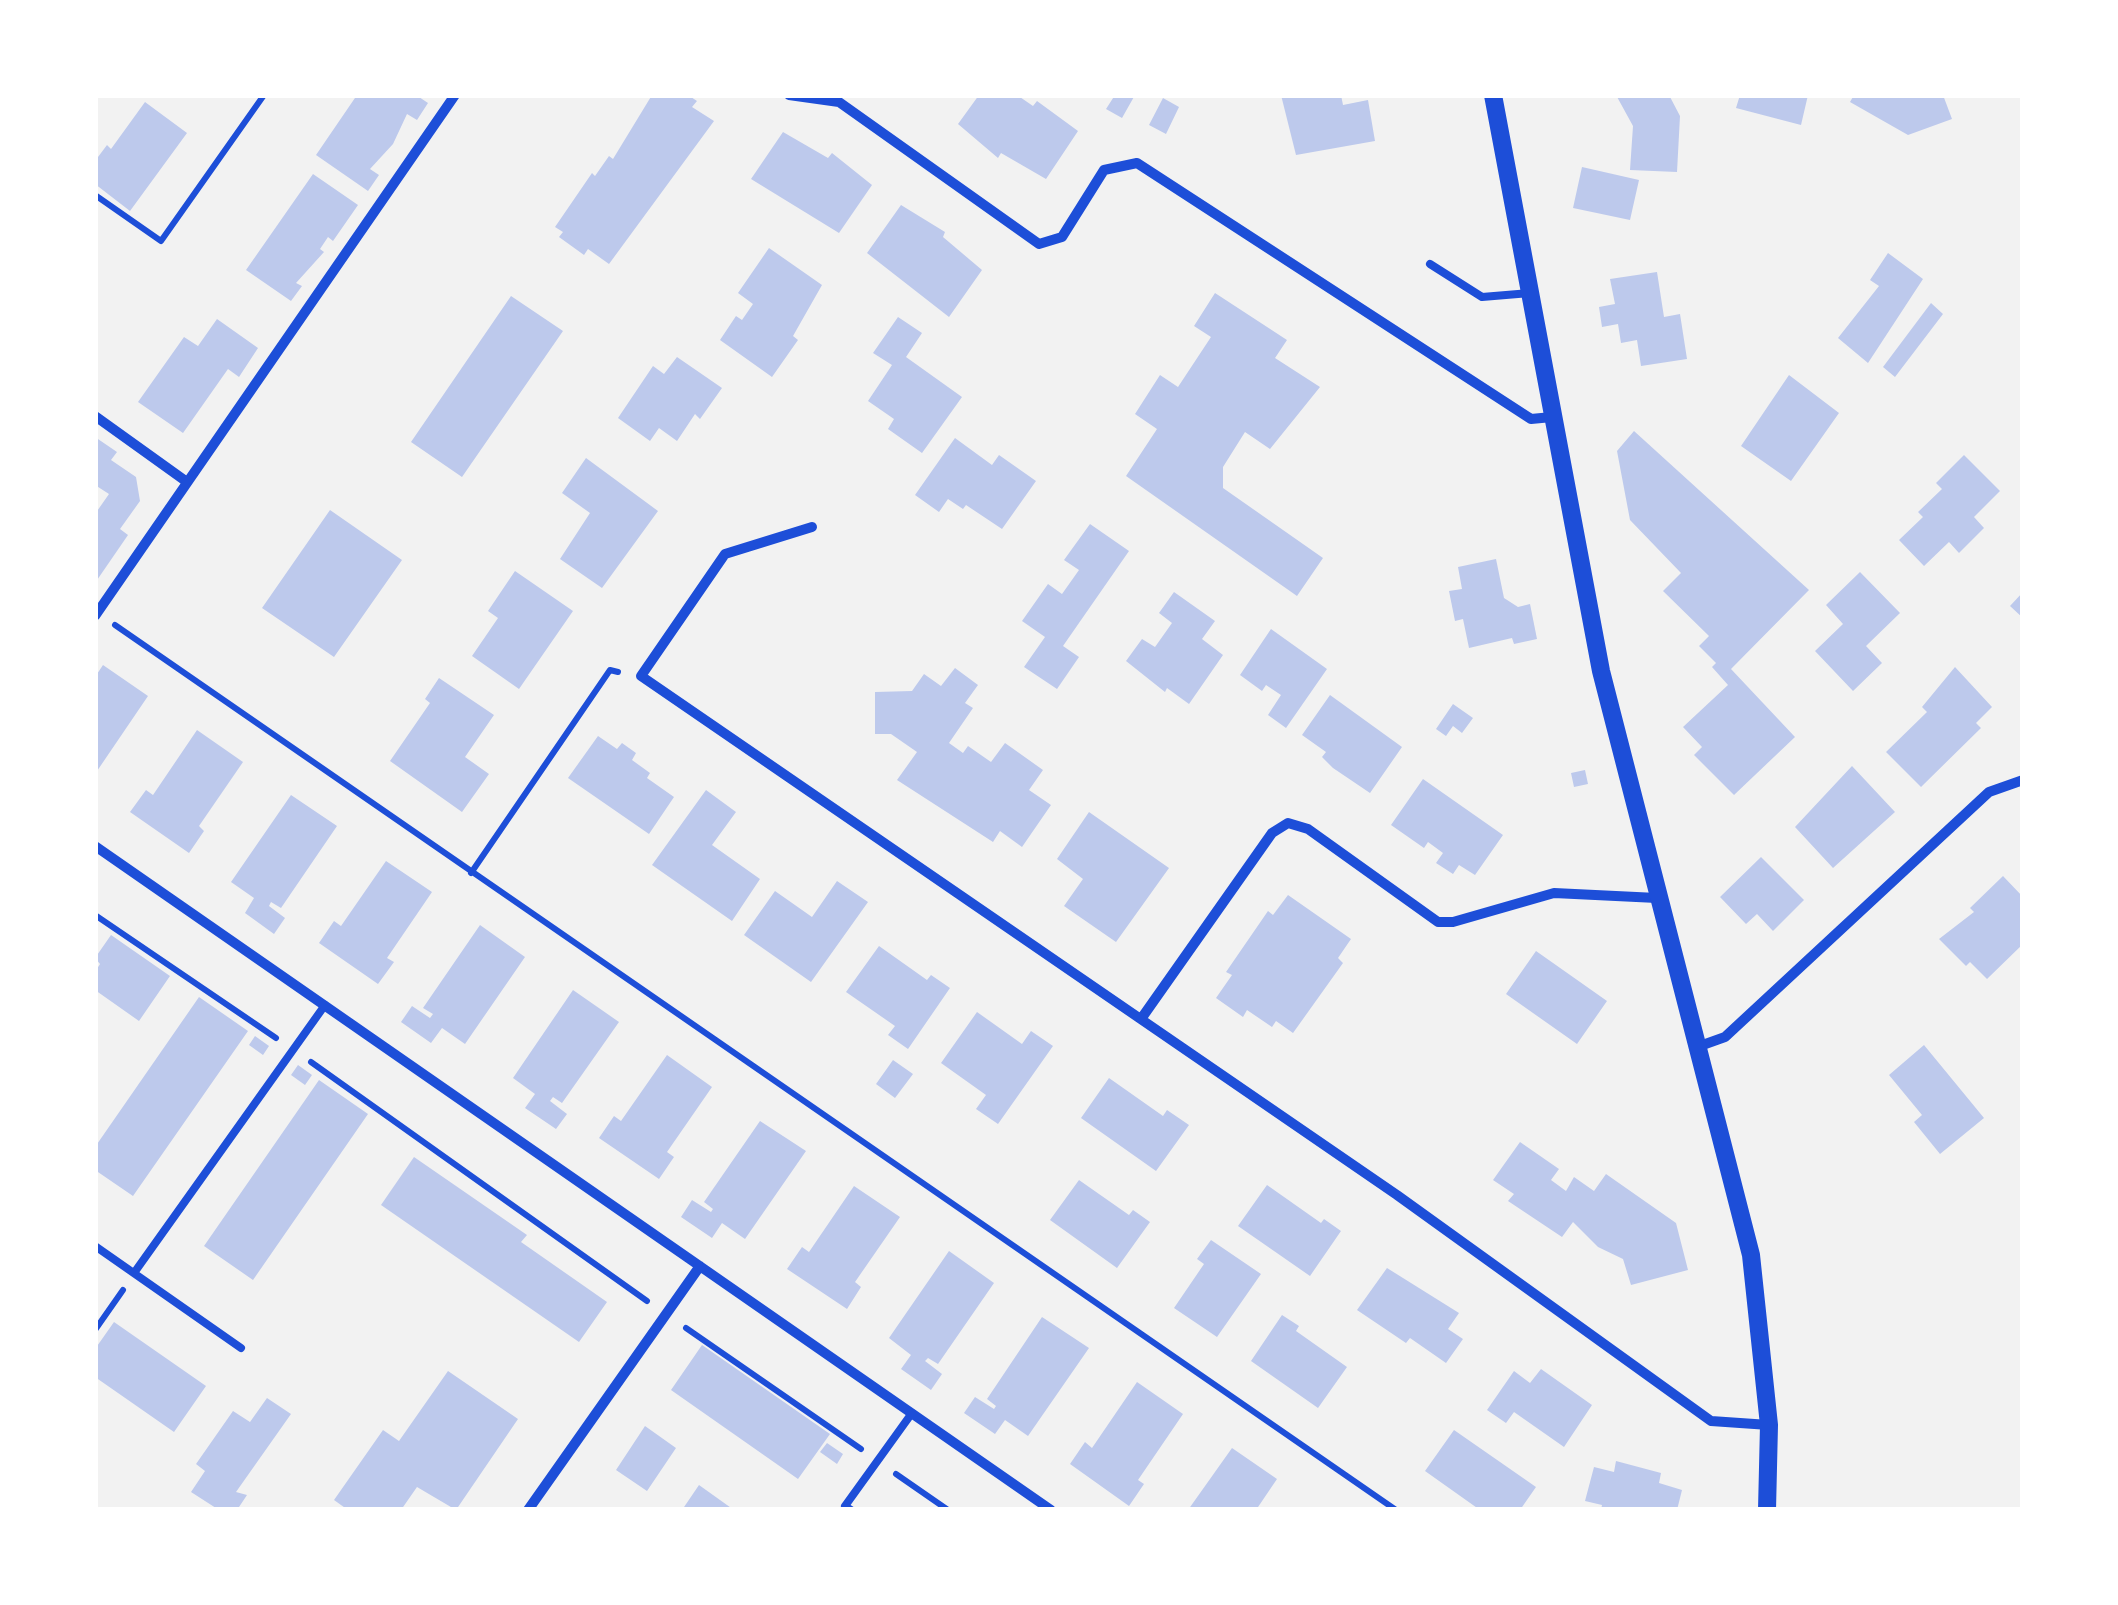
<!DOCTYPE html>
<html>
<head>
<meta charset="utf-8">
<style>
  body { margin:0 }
  #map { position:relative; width:2118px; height:1605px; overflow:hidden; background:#f2f2f2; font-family:"Work Sans",sans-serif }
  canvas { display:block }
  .frame { position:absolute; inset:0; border:98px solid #fff; pointer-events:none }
</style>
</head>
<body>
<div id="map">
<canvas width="2118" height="1605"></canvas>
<div class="frame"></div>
</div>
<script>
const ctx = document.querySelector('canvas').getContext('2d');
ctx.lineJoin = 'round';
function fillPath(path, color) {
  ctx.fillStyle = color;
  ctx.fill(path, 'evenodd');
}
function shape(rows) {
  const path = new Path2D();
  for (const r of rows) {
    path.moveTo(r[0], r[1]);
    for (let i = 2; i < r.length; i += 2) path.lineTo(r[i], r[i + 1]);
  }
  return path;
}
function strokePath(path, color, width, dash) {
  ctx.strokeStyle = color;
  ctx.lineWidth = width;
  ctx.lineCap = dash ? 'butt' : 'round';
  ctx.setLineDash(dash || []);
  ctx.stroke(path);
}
fillPath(shape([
  [357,95,416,95,428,103,417,120,407,114,393,144,370,169,379,175,368,191,316,155],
  [652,95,688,95,697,101,692,107,714,121,609,264,588,249,584,255,559,237,563,232,555,227,592,173,595,176,609,156,613,159],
  [979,95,1017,95,1033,106,1037,101,1078,131,1046,179,1001,153,998,158,958,124],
  [1115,95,1135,95,1122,118,1106,109],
  [1281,95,1341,95,1343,105,1368,100,1375,141,1296,155],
  [1616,95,1669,95,1680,116,1677,172,1630,170,1633,126],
  [1740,95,1808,95,1801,125,1736,108],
  [1854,95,1943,95,1952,119,1908,135,1850,102],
  [1163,98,1179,107,1166,134,1149,125],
  [145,102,187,133,130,211,95,184,95,161,107,145,111,149],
  [783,132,828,158,832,153,872,185,839,233,751,179],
  [1582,167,1639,180,1630,220,1573,208],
  [313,174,358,205,333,241,328,237,320,249,324,252,296,283,302,286,291,301,246,270],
  [901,205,945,232,943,237,982,270,949,317,867,253],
  [769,248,822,285,793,336,798,340,772,377,720,340,736,316,742,320,753,304,738,293],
  [1888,253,1923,279,1868,363,1838,338,1879,286,1870,280],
  [1657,272,1664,317,1680,314,1687,359,1641,366,1637,340,1621,343,1618,324,1602,327,1599,307,1615,304,1610,279],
  [1215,293,1287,340,1275,358,1320,387,1270,449,1245,432,1223,467,1223,488,1323,558,1297,596,1126,476,1157,429,1135,414,1160,375,1178,387,1211,337,1194,326],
  [511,296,563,331,462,477,411,442],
  [1931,303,1943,314,1895,377,1883,367],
  [898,317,922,333,906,357,962,397,922,453,888,429,894,419,868,401,892,365,873,353],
  [217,319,258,348,239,377,228,369,183,433,138,402,184,337,198,346],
  [677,357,722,388,700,419,695,414,677,441,659,428,650,441,618,418,653,366,664,374],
  [1789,375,1839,413,1791,481,1741,446],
  [1634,431,1809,590,1731,669,1795,737,1734,795,1694,755,1702,747,1683,727,1728,685,1712,667,1716,663,1699,646,1709,636,1663,591,1681,573,1630,520,1617,451],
  [95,437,117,452,111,460,136,477,140,501,120,529,128,535,95,583,95,514,109,494,95,485],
  [955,438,992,465,999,455,1036,481,1002,529,966,505,963,509,948,499,939,512,915,495],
  [1964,455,2000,491,1974,517,1984,528,1959,553,1949,542,1924,566,1899,540,1923,517,1918,512,1942,489,1936,483],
  [586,458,658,511,602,588,560,559,590,513,562,493],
  [330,510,402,560,334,657,262,608],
  [1090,524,1129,551,1063,646,1079,657,1057,689,1024,667,1045,637,1022,621,1048,584,1062,594,1079,570,1064,560],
  [1496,559,1504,598,1518,607,1530,604,1537,639,1514,644,1512,638,1469,648,1463,619,1455,621,1449,591,1462,589,1458,567],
  [515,571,573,611,519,689,472,656,498,618,488,611],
  [1860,572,1900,613,1866,646,1882,663,1853,691,1815,651,1843,624,1826,605],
  [1174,592,1215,621,1202,639,1223,655,1189,704,1167,688,1165,692,1126,661,1142,639,1155,647,1172,623,1159,613],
  [2023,592,2023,618,2010,606],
  [1271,629,1327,669,1286,728,1268,715,1281,695,1266,685,1262,691,1240,675],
  [103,665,148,696,95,774,95,677],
  [1955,667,1992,707,1976,723,1981,728,1921,787,1886,752,1927,712,1922,707],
  [955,668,978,685,965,703,973,708,949,743,963,753,968,746,991,762,1005,743,1043,770,1029,790,1051,805,1022,847,1000,831,993,842,897,780,917,752,891,734,875,734,875,692,912,691,924,674,941,686],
  [439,678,494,715,465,757,489,774,462,812,390,761,430,703,425,699],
  [1330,695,1402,747,1370,793,1333,768,1322,757,1326,752,1302,735],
  [1453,704,1473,718,1462,733,1453,726,1446,736,1436,729],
  [197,730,243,762,199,826,204,831,189,853,130,812,146,790,153,795],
  [598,736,617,749,622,743,636,753,632,760,650,773,647,778,674,797,649,834,568,778],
  [1852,766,1895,812,1833,868,1795,827],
  [1585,770,1588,784,1574,787,1571,773],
  [1423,779,1503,835,1475,875,1459,865,1453,874,1436,863,1443,853,1428,842,1424,848,1391,825],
  [706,790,736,812,712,845,760,879,732,921,652,865],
  [291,795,337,826,281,908,271,902,269,906,285,918,274,934,245,913,254,898,231,882],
  [1089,812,1169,868,1116,942,1064,906,1083,879,1057,859],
  [1761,857,1804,900,1773,931,1757,914,1746,924,1720,897],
  [386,861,432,892,387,958,394,962,378,984,319,943,334,921,341,926],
  [2003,876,2023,897,2023,944,1987,979,1970,962,1966,966,1939,939,1974,912,1970,908],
  [837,881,868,902,811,982,744,935,775,891,812,917],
  [1288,895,1351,939,1338,958,1343,963,1293,1033,1276,1021,1272,1027,1247,1010,1243,1017,1216,998,1232,975,1226,972,1268,911,1273,915],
  [480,925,525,957,465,1044,442,1028,431,1043,401,1022,412,1006,430,1018,433,1014,423,1008],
  [111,935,170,976,139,1021,95,990,95,972,100,964,95,958],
  [879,946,927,980,931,975,950,988,908,1049,888,1035,895,1026,846,992],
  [1536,951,1607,1001,1577,1044,1506,994],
  [573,990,619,1022,562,1103,553,1097,550,1101,567,1114,556,1129,525,1108,535,1094,513,1078],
  [199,997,248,1031,133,1196,95,1170,95,1147],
  [977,1012,1022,1044,1031,1031,1053,1046,998,1124,976,1109,986,1095,941,1063],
  [255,1036,269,1046,263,1055,249,1045],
  [1924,1045,1984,1118,1940,1154,1914,1122,1922,1115,1889,1075],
  [667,1055,712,1087,667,1152,674,1157,659,1179,599,1138,614,1116,621,1121],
  [893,1060,913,1074,895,1098,876,1084],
  [298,1065,312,1075,305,1085,291,1075],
  [1109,1078,1163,1116,1167,1110,1189,1125,1156,1171,1081,1118],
  [319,1080,368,1114,253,1280,204,1246],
  [760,1121,806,1151,745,1239,722,1223,712,1238,681,1217,692,1200,711,1212,713,1209,704,1202],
  [1520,1142,1559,1169,1551,1180,1566,1191,1574,1177,1594,1191,1606,1174,1676,1223,1688,1270,1631,1285,1623,1259,1598,1247,1573,1222,1562,1237,1508,1201,1514,1194,1493,1180],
  [414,1157,527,1235,521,1242,607,1302,579,1342,381,1205],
  [1079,1180,1129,1215,1133,1210,1150,1222,1117,1268,1050,1220],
  [1267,1185,1321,1223,1324,1219,1341,1231,1310,1276,1238,1226],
  [854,1186,900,1217,855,1282,861,1287,847,1309,787,1269,802,1247,809,1252],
  [1211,1240,1261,1274,1217,1337,1174,1308,1204,1264,1197,1259],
  [949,1251,994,1283,938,1364,928,1358,925,1361,942,1374,931,1390,901,1369,911,1355,889,1338],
  [1387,1268,1459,1313,1448,1329,1463,1339,1446,1363,1410,1338,1406,1343,1357,1310],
  [1282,1315,1299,1326,1296,1331,1347,1367,1318,1408,1251,1361],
  [1042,1317,1089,1348,1028,1436,1005,1420,995,1434,964,1413,975,1397,994,1409,996,1406,987,1399],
  [114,1322,206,1386,174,1432,95,1377,95,1349],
  [702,1345,830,1434,798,1479,671,1390],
  [1541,1369,1592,1405,1564,1447,1514,1412,1506,1423,1487,1410,1514,1371,1530,1383],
  [448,1371,518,1419,456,1510,417,1487,401,1510,348,1510,334,1500,383,1430,399,1441],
  [1137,1382,1183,1414,1138,1480,1144,1484,1129,1506,1070,1464,1085,1442,1092,1448],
  [267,1398,291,1414,236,1492,247,1495,237,1510,219,1510,191,1492,205,1471,196,1464,233,1411,250,1422],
  [645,1426,676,1448,647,1491,616,1470],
  [1454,1430,1536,1487,1520,1510,1480,1510,1425,1471],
  [827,1443,843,1454,837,1464,820,1452],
  [1232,1448,1277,1479,1256,1510,1188,1510],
  [1616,1461,1661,1473,1659,1483,1682,1490,1677,1510,1601,1510,1602,1505,1585,1501,1594,1467,1614,1472],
  [699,1485,734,1510,682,1510]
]), '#bdc9ec');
strokePath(shape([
  [95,195,161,241,264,95],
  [115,625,1396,1510],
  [471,873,610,670,618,672],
  [95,915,276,1038],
  [311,1062,647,1301],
  [686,1328,861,1449],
  [95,1330,123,1290],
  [896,1474,948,1510]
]), '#1d4ed8', 6);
strokePath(shape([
  [1430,264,1482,297,1530,293],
  [95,1246,241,1348],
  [134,1273,325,1005],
  [851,1510,845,1506,912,1413]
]), '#1d4ed8', 8);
strokePath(shape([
  [789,95,839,102,1039,244,1062,237,1104,170,1137,163,1531,419,1552,417],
  [95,416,187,482],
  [812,527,725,554,641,676,1397,1195,1711,1421,1769,1425],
  [95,616,455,95],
  [95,846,1051,1510],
  [1141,1019,1272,833,1288,823,1308,829,1438,922,1453,922,1554,893,1657,898],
  [1697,1047,1725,1037,1989,792,2023,780],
  [528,1510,700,1266]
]), '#1d4ed8', 10);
strokePath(shape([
  [1493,95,1601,671,1751,1255,1769,1425,1767,1510]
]), '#1d4ed8', 18);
</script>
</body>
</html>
